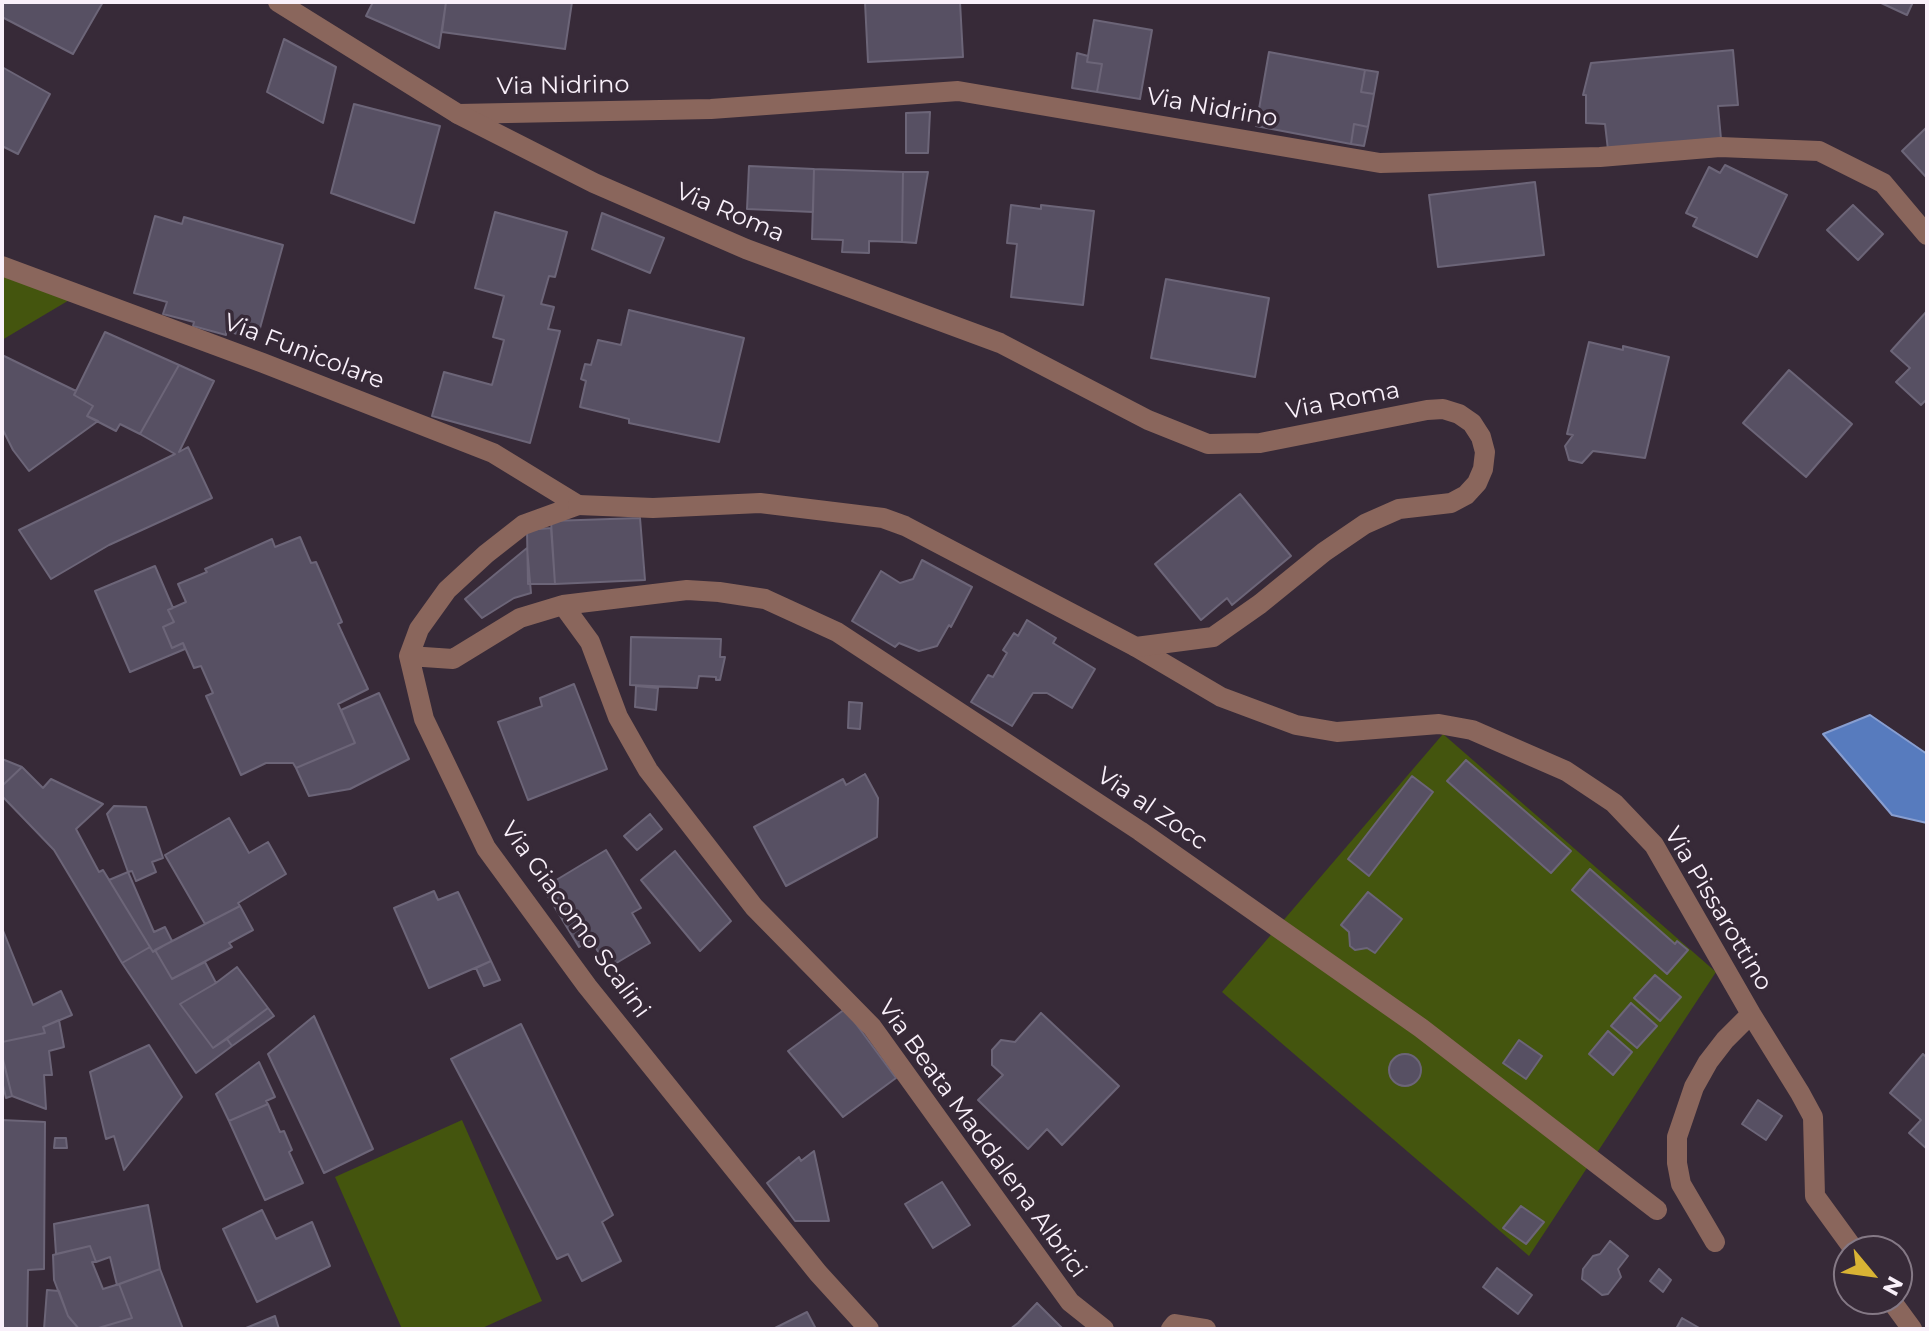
<!DOCTYPE html>
<html>
<head>
<meta charset="utf-8">
<style>
  body { margin:0 }
  #map { position:relative; width:1929px; height:1331px; overflow:hidden; background:#372a38; font-family:Montserrat,sans-serif }
  canvas { display:block }
  .frame { position:absolute; inset:0; border:4px solid #f9f0fa; pointer-events:none }
  .north { position:absolute; left:1833px; top:1235px; width:80px; height:80px; box-sizing:border-box; background:#372a38; border:2px solid #857986; border-radius:50%; rotate:119deg; font-size:22px; font-weight:700; line-height:32px; text-align:center; color:#f9f0fa }
  .north::after { content:''; display:block; margin:auto; width:28px; height:36px; background:#d9b334; clip-path:polygon(50% 0,100% 100%,50% 72%,0 100%) }
</style>
</head>
<body>
<div id="map">
<canvas width="1929" height="1331"></canvas>
<div class="frame"></div>
<div class="north">N</div>
</div>
<script>
const ctx = document.querySelector('canvas').getContext('2d');
ctx.lineJoin = 'round';
function fillPath(path, color) {
  ctx.fillStyle = color;
  ctx.fill(path, 'evenodd');
}
function shape(rows) {
  const path = new Path2D();
  for (const r of rows) {
    if (r.length === 3) {
      path.moveTo(r[0] + r[2], r[1]);
      path.arc(r[0], r[1], r[2], 0, 2 * Math.PI);
      continue;
    }
    path.moveTo(r[0], r[1]);
    for (let i = 2; i < r.length; i += 2) path.lineTo(r[i], r[i + 1]);
  }
  return path;
}
function strokePath(path, color, width, dash) {
  ctx.strokeStyle = color;
  ctx.lineWidth = width;
  ctx.lineCap = dash ? 'butt' : 'round';
  ctx.setLineDash(dash || []);
  ctx.stroke(path);
}
function drawText(font, color, halo, rows, align = 'center') {
  ctx.font = font + ' Montserrat,sans-serif';
  ctx.lineWidth = 7;
  ctx.setLineDash([]);
  ctx.textBaseline = 'middle';
  ctx.strokeStyle = halo;
  ctx.fillStyle = color;
  for (const [text, x, y, turn = 0] of rows) {
    ctx.save();
    ctx.translate(x, y);
    ctx.rotate((+turn || 0) * Math.PI / 180);
    ctx.textAlign = isNaN(turn) ? turn : align;
    if (halo) ctx.strokeText(text, 0, 0);
    ctx.fillText(text, 0, 0);
    ctx.restore();
  }
}
fillPath(shape([
  [2,276,71,299,2,340],
  [1443,734,1716,972,1529,1256,1222,992],
  [462,1120,542,1301,480,1329,402,1329,335,1177]
]), '#44550e');
const water = shape([
  [1870,715,1927,754,1927,823,1892,815,1823,734,1870,715]
]);
fillPath(water, '#577bbe');
strokePath(water, '#889ed0', 2);
const building = shape([
  [2,2,103,2,73,54,2,17,2,2],
  [373,2,446,2,439,48,366,16,373,2],
  [446,2,572,2,565,49,442,32,446,2],
  [865,2,960,2,963,57,868,62,865,2],
  [1879,2,1913,2,1907,15,1879,2],
  [1094,20,1152,30,1140,99,1097,92,1102,64,1087,62,1094,20],
  [284,39,336,67,323,123,267,92,284,39],
  [1733,50,1738,105,1718,106,1721,139,1608,150,1605,124,1586,123,1586,95,1583,95,1591,63,1733,50],
  [1269,52,1365,70,1361,92,1374,94,1368,127,1354,124,1351,144,1256,126,1269,52],
  [1077,53,1088,56,1087,62,1102,64,1097,92,1072,88,1077,53],
  [2,67,50,94,18,154,2,146,2,67],
  [1365,70,1378,72,1374,94,1361,92,1365,70],
  [354,104,440,126,414,223,331,193,354,104],
  [930,112,928,153,906,153,906,113,930,112],
  [1354,124,1368,127,1364,146,1351,144,1354,124],
  [1927,127,1927,178,1902,151,1927,127],
  [1725,165,1787,195,1757,257,1693,226,1697,218,1686,213,1709,167,1720,173,1725,165],
  [749,166,814,169,813,212,747,209,749,166],
  [814,169,903,172,902,242,869,241,869,253,842,252,843,240,812,239,814,169],
  [903,172,928,172,916,243,902,242,903,172],
  [1535,182,1544,255,1438,267,1429,195,1535,182],
  [1011,205,1041,209,1041,205,1094,211,1083,305,1011,297,1017,244,1007,243,1011,205],
  [1853,205,1883,234,1858,260,1827,230,1853,205],
  [495,212,567,232,555,277,549,276,541,304,554,307,548,329,560,331,530,443,432,416,444,372,492,385,504,340,493,337,504,296,475,288,495,212],
  [602,213,664,238,650,273,592,249,602,213],
  [155,216,182,224,184,217,283,245,257,339,226,331,226,335,193,326,194,322,163,314,167,302,134,293,155,216],
  [1166,279,1269,298,1255,377,1151,358,1166,279],
  [629,310,744,338,719,442,629,423,629,419,580,407,586,381,581,379,585,364,591,365,598,340,621,345,629,310],
  [1927,311,1927,399,1921,405,1896,382,1910,368,1891,351,1927,311],
  [105,332,179,365,140,434,120,424,116,431,87,416,93,406,74,395,105,332],
  [1589,342,1623,350,1623,346,1669,357,1645,458,1593,451,1582,463,1569,460,1565,446,1573,435,1567,434,1589,342],
  [2,355,76,391,74,395,93,406,87,416,98,421,29,471,13,450,2,428,2,355],
  [179,365,214,381,179,452,188,447,212,498,109,545,51,579,19,530,175,454,140,434,179,365],
  [1789,370,1852,424,1806,477,1743,423,1789,370],
  [1240,494,1291,556,1232,605,1227,598,1201,620,1155,564,1240,494],
  [640,518,645,580,555,584,551,521,640,518],
  [551,528,555,584,528,584,527,530,551,528],
  [300,537,311,563,316,562,342,622,338,624,368,689,338,704,355,743,296,768,293,763,266,763,241,775,206,696,213,693,201,666,194,668,183,643,172,648,163,627,174,622,168,610,186,602,178,584,207,572,205,569,272,539,275,547,300,537],
  [527,548,531,593,514,598,482,618,465,599,527,548],
  [922,560,972,587,951,627,949,625,937,646,919,651,899,643,895,647,852,621,881,571,900,583,913,579,922,560],
  [155,566,173,608,168,610,174,622,163,627,172,648,183,643,185,649,130,672,95,591,155,566],
  [1027,620,1056,638,1053,643,1095,669,1072,708,1047,693,1033,693,1012,726,971,702,988,675,993,677,1007,653,1003,650,1014,633,1018,636,1027,620],
  [631,637,721,639,720,657,725,657,720,680,716,680,716,677,699,676,697,688,630,685,631,637],
  [574,684,607,769,528,800,498,722,542,706,540,698,574,684],
  [636,686,658,688,656,710,635,707,636,686],
  [379,693,409,759,350,789,309,796,296,768,355,743,341,710,379,693],
  [849,702,862,703,860,729,848,728,849,702],
  [2,759,22,767,2,786,2,759],
  [1466,760,1571,851,1551,873,1447,781,1466,760],
  [22,767,43,788,51,779,103,804,76,829,99,872,103,870,150,947,122,963,54,850,2,796,2,786,22,767],
  [865,774,878,798,877,837,786,886,754,827,843,779,846,785,865,774],
  [1412,776,1433,792,1369,876,1348,859,1412,776],
  [114,806,146,807,163,858,152,862,156,872,136,881,132,871,128,872,107,814,114,806],
  [650,814,662,829,637,850,624,836,650,814],
  [229,818,249,853,268,842,286,874,238,903,240,906,205,924,165,855,229,818],
  [606,850,641,908,632,913,650,943,608,968,591,940,579,947,543,888,606,850],
  [675,851,731,921,700,951,641,880,675,851],
  [1590,869,1675,944,1677,941,1688,950,1667,974,1572,890,1590,869],
  [128,872,154,932,165,927,172,941,153,952,109,880,128,872],
  [434,891,438,900,458,892,491,961,429,988,394,908,434,891],
  [1368,892,1402,919,1375,953,1367,948,1355,950,1350,946,1349,932,1341,925,1368,892],
  [240,906,253,930,229,943,232,947,172,979,155,950,240,906],
  [2,928,33,1005,61,991,72,1015,43,1027,45,1033,2,1042,2,928],
  [150,947,153,952,155,950,172,979,205,962,216,983,180,1004,213,1048,227,1039,232,1046,196,1073,122,963,150,947],
  [491,961,500,980,484,986,476,968,491,961],
  [237,967,268,1008,213,1048,180,1004,216,983,237,967],
  [1655,975,1681,997,1660,1021,1634,998,1655,975],
  [1631,1003,1657,1026,1637,1048,1611,1026,1631,1003],
  [268,1008,274,1016,232,1046,227,1039,268,1008],
  [845,1009,896,1078,843,1117,788,1051,845,1009],
  [1041,1013,1119,1086,1062,1145,1047,1129,1028,1149,978,1100,1003,1075,992,1065,992,1050,1001,1040,1015,1042,1041,1013],
  [314,1016,373,1149,324,1173,268,1054,314,1016],
  [59,1020,64,1047,49,1051,52,1075,44,1075,46,1109,12,1096,2,1055,2,1042,45,1033,43,1027,59,1020],
  [521,1024,613,1215,602,1222,621,1261,582,1281,568,1254,557,1259,451,1059,521,1024],
  [1608,1031,1632,1052,1613,1075,1589,1054,1608,1031],
  [1519,1040,1542,1056,1526,1079,1503,1063,1519,1040],
  [149,1045,182,1097,124,1170,114,1136,106,1139,90,1072,149,1045],
  [1405,1070,16],
  [1923,1054,1927,1058,1927,1149,1909,1133,1921,1120,1890,1093,1923,1054],
  [2,1056,12,1096,6,1098,2,1081,2,1056],
  [259,1062,275,1097,266,1101,268,1104,229,1121,216,1094,259,1062],
  [1758,1100,1782,1116,1766,1140,1742,1124,1758,1100],
  [268,1104,280,1132,284,1131,292,1150,289,1152,303,1183,265,1200,229,1121,268,1104],
  [2,1120,45,1122,44,1269,28,1270,27,1329,2,1329,2,1120],
  [55,1138,66,1138,67,1148,54,1148,55,1138],
  [814,1151,829,1221,795,1221,767,1183,799,1157,801,1161,814,1151],
  [942,1182,970,1225,933,1248,905,1204,942,1182],
  [148,1205,160,1269,117,1285,110,1257,96,1262,90,1246,56,1254,54,1224,148,1205],
  [1521,1206,1544,1222,1526,1244,1503,1228,1521,1206],
  [262,1210,276,1239,312,1222,330,1266,257,1302,223,1229,262,1210],
  [1610,1241,1628,1256,1618,1269,1621,1277,1608,1294,1602,1295,1582,1279,1583,1269,1593,1256,1600,1254,1610,1241],
  [90,1246,96,1262,92,1262,103,1289,119,1284,132,1318,95,1329,79,1329,68,1316,54,1280,53,1255,90,1246],
  [1497,1268,1532,1295,1518,1314,1483,1287,1497,1268],
  [160,1269,183,1329,95,1329,132,1318,119,1284,160,1269],
  [1659,1269,1671,1280,1663,1292,1650,1281,1659,1269],
  [47,1290,59,1291,68,1316,79,1329,44,1329,47,1290],
  [1037,1303,1063,1329,1010,1329,1018,1323,1037,1303],
  [807,1312,816,1329,773,1329,807,1312],
  [275,1316,279,1329,246,1329,246,1328,275,1316],
  [1682,1318,1701,1329,1676,1329,1682,1318]
]);
fillPath(building, '#575063');
strokePath(building, '#6c6578', 2);
strokePath(shape([
  [458,114,711,109,958,91,1380,163,1600,157,1720,147,1819,151,1883,183,1927,235],
  [2,266,263,363,493,453,578,505],
  [578,505,523,525,486,554,447,590,419,629,409,656,424,719,486,848,587,986,818,1273,869,1329],
  [563,605,687,590,719,592,765,599,837,632,1140,831,1421,1028,1657,1210],
  [1136,647,1221,697,1296,725,1337,732,1439,724,1472,730,1566,771,1614,803,1654,845,1751,1014,1800,1093,1813,1117,1815,1196,1855,1251],
  [409,656,453,659,520,618,563,605,590,642,618,717,648,770,754,907,872,1027,1070,1302,1104,1329],
  [1715,1242,1681,1184,1677,1163,1677,1137,1694,1087,1708,1062,1725,1040,1751,1014],
  [1890,1299,1912,1329],
  [1171,1329,1175,1324,1206,1329]
]), '#8a665c', 20);
strokePath(shape([
  [278,2,458,114,594,183,746,249,1000,343,1148,420,1208,444,1260,443,1427,410,1443,409,1459,414,1472,423,1481,437,1485,452,1483,469,1477,483,1466,495,1451,503,1399,509,1365,524,1324,552,1260,604,1213,637,1136,647,905,526,883,518,760,503,653,508,578,505]
]), '#8a665c', 20);
drawText('24px', '#f9f0fa', '#372a38', [
  ["Via Nidrino",563,86,-1],
  ["Via Nidrino",1212,108,10],
  ["Via Roma",730,213,23],
  ["Via Funicolare",304,352,21],
  ["Via Roma",1343,401,-11],
  ["Via al Zocc",1152,809,34],
  ["Via Pissarottino",1718,909,59],
  ["Via Giacomo Scalini",575,920,54],
  ["Via Beata Maddalena Albrici",982,1139,54]
]);
</script>
</body>
</html>
